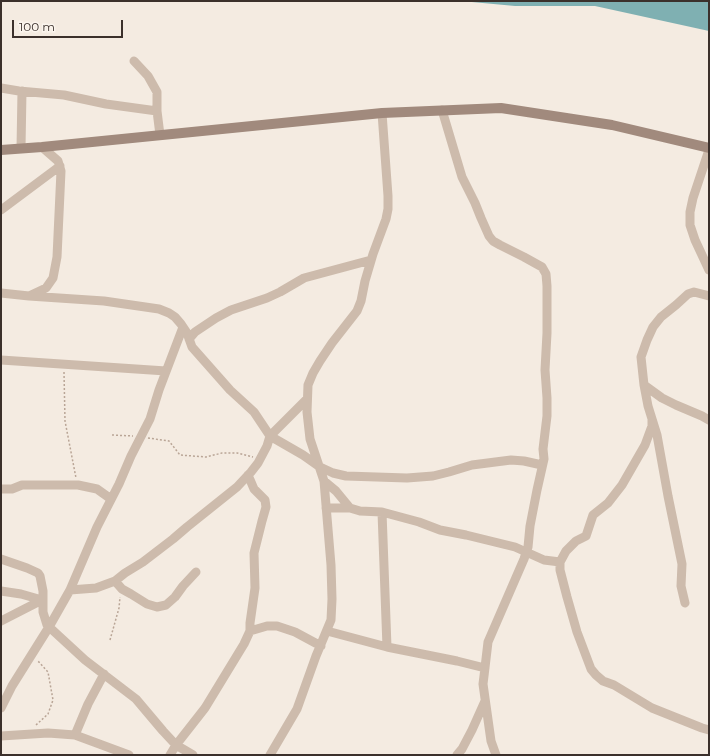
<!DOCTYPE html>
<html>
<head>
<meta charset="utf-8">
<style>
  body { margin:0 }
  #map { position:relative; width:710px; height:756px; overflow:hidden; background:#f4ebe1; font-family:Montserrat,sans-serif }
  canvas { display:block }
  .frame { position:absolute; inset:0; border:2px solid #3b302b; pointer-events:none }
  .scale { position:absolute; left:12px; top:20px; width:111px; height:18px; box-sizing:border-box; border:2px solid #3b302b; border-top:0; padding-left:5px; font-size:12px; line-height:14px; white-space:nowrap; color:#3b302b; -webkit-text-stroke:3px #fbf5ee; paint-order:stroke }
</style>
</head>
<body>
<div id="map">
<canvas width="710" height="756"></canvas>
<div class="frame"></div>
<div class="scale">100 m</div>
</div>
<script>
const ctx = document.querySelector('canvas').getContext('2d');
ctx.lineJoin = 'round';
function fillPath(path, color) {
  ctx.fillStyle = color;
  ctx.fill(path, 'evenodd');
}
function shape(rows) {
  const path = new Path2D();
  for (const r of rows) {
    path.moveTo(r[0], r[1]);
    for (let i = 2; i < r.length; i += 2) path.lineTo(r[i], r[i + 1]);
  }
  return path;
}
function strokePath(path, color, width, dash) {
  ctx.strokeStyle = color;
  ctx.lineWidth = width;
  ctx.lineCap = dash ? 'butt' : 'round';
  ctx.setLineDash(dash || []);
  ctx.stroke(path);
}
fillPath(shape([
  [461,1,709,1,709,31,595,6,515,6]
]), '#7fb0b2');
strokePath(shape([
  [64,372,65,421,76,478],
  [112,435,133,436],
  [148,438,169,441,180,455,206,457,222,453,237,453,253,457],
  [110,640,119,608,120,597],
  [36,725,48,714,53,700,48,672,37,660]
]), '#b9a596', 1.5, [2, 2]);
strokePath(shape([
  [134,61,148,76,157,92,157,111,160,135],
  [1,88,19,91,64,95,106,104,157,111],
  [442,110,462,177,475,203,481,218,489,236,493,241,500,245,524,257,542,267,546,274,547,286,547,333,545,370,547,398,547,416,543,449,544,459,537,490,530,526,528,547,524,559,488,642,484,676,483,684,491,741,496,755],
  [21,148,22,91],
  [709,150,693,198,690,212,690,225,695,240,709,270],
  [1,210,60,166],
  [1,293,29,296,46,288,53,278,57,257,61,171,58,161,42,147],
  [29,296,104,301,159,309,169,313,175,317,181,324,187,333,192,347,230,390,254,412,270,436,303,455,320,467,333,473,346,476,407,478,433,476,449,472,472,465,511,460,524,461,542,465],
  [189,339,195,332,216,318,231,310,267,298,280,292,304,278,371,260],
  [1,360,166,371],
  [644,385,662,398,676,405,702,416,709,420],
  [652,420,652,426,645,445,622,485,608,503,593,515,586,536,576,541,566,551,560,562,560,570,567,597,577,632,591,669,596,675,603,681,614,685,652,708,702,728,709,730],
  [248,475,254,489,265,500,266,507,262,521,254,553,255,588,250,623,250,631],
  [324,481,336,491,350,508],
  [1,489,12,489,22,485,78,485,97,489,111,499],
  [326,508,350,508,360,511,382,512,419,522,440,530,466,535,515,547,544,560,560,562],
  [382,512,387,647],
  [1,559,27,568,38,573,40,576,43,591,43,612,47,625,85,660,136,699,163,731,176,745,193,755],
  [115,581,122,589,131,594,147,604,157,607,166,605,175,597,183,586,196,572],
  [70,590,96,588,115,581,125,573,143,562,173,539,187,527,237,487,251,472,258,463,267,446,270,436,307,399],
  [1,591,21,594,42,600],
  [685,603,681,586,682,564,668,496,657,435,648,406,644,385,641,357,647,340,653,327,661,317,676,305,688,294,694,292,709,296],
  [1,621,42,600],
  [327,631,387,647,457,661,485,668],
  [1,708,12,686,49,627,70,590,97,527,119,484,131,456,150,419,159,390,183,327],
  [75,735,88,704,104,674],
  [1,736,48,733,75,735,129,755],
  [170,755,176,745,205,708,244,644,250,631,267,626,277,626,295,632,321,646],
  [270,755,297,709,316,656,331,620,332,599,331,565,324,481,310,439,307,412,308,385,313,373,320,361,332,343,357,311,361,301,365,281,373,254,386,219,388,209,388,196,382,113],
  [457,755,462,749,472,730,485,701]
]), '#cdbbac', 9);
strokePath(shape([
  [1,150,42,147,382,113,501,108,612,125,709,148]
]), '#a18a7d', 10);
</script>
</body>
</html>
